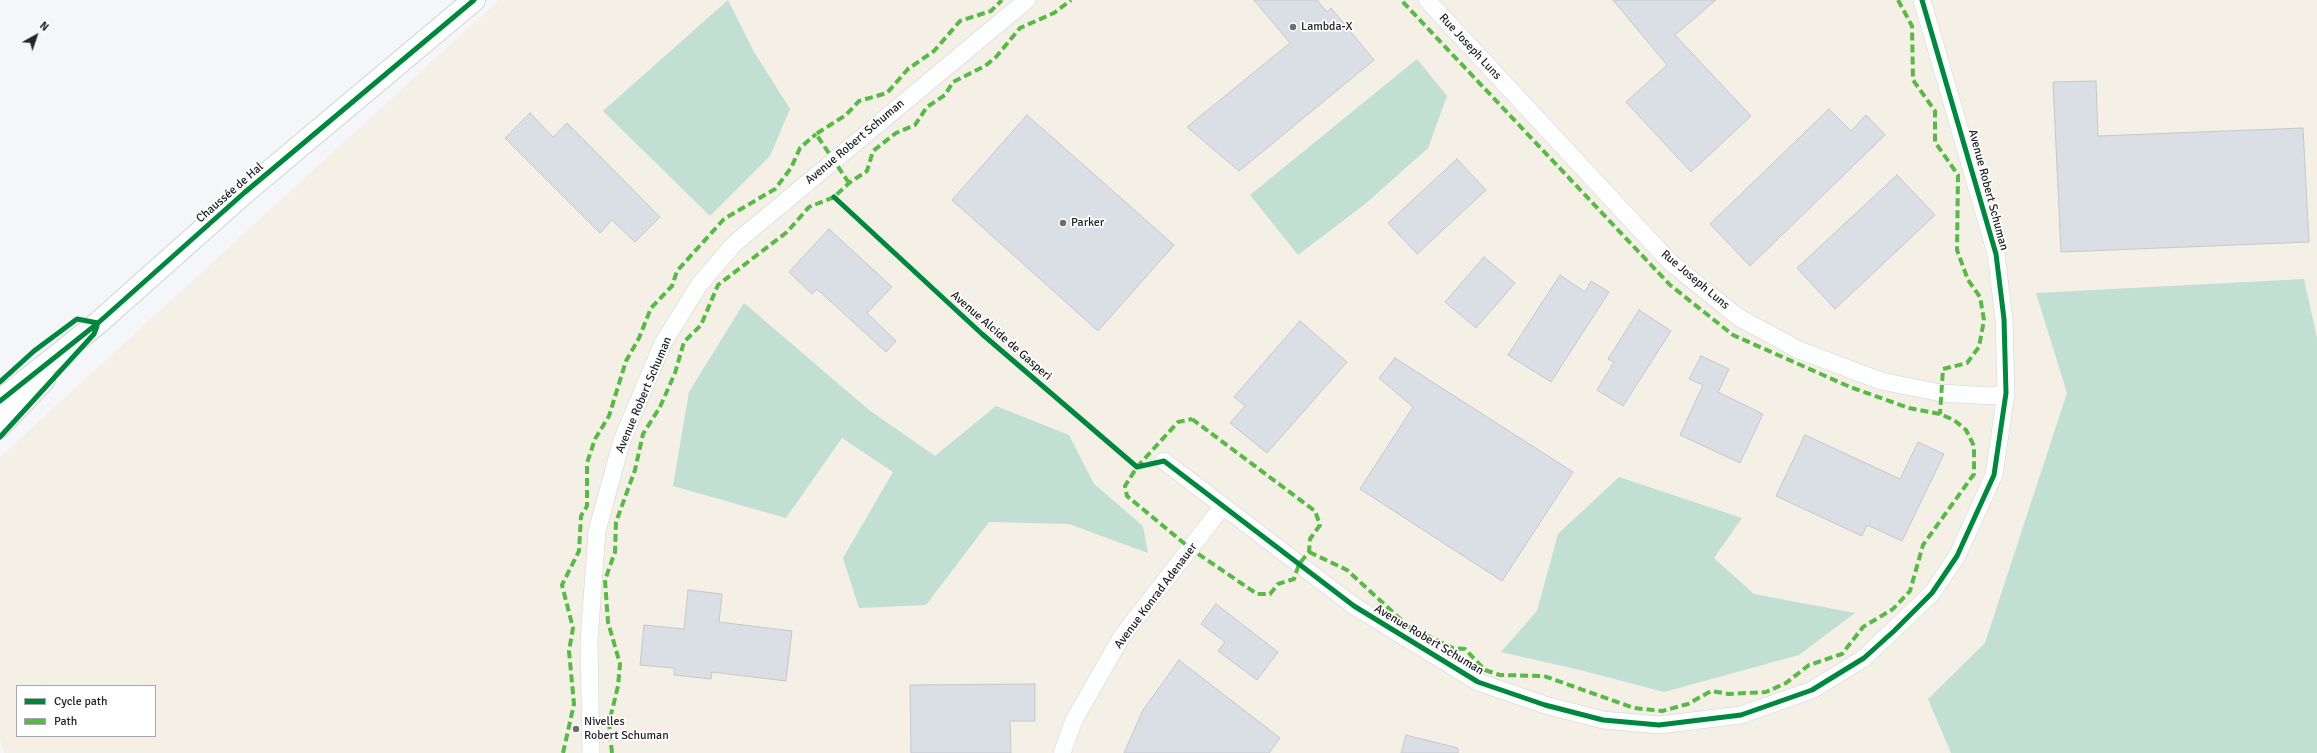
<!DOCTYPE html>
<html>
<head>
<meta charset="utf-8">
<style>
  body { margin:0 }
  #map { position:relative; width:2317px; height:753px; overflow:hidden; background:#f4f6f9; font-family:Signika,sans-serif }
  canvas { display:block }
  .legend { position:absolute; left:16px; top:685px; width:140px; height:52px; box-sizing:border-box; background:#fff; border:1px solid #a7a8a9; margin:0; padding:5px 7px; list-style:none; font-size:12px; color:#242527 }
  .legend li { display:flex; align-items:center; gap:8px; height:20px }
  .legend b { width:20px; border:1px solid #a7a8a9 }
  .north { position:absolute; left:16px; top:16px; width:40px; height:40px; -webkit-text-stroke:3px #fff; paint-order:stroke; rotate:40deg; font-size:11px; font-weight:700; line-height:16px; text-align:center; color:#242527 }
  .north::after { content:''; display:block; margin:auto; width:14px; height:18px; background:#242527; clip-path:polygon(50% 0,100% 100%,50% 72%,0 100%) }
</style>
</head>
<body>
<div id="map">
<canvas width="2317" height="753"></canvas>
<ul class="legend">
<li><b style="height:5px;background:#00873e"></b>Cycle path</li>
<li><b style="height:5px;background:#58b947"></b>Path</li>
</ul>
<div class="north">N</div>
</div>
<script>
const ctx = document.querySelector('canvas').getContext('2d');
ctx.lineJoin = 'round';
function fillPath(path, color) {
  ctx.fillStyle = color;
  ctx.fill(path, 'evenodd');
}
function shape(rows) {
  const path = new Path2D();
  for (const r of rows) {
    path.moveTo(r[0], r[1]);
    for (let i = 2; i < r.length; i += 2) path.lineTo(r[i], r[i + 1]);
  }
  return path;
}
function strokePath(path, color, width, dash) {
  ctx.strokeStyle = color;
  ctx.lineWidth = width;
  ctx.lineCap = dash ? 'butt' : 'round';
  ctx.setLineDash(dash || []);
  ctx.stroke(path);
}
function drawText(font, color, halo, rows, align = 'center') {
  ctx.font = font + ' Signika,sans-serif';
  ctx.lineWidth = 3.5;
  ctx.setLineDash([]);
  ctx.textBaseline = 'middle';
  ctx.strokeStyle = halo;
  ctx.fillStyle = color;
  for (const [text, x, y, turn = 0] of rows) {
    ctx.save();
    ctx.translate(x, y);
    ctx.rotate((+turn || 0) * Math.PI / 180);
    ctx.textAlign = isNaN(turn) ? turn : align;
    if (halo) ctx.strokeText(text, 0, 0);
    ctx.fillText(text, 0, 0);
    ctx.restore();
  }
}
fillPath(shape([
  [499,0,2317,0,2317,753,4,753,0,740,0,457],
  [17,686,155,686,155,736,17,736]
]), '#f4f0e6');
fillPath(shape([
  [728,0,754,52,790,109,770,156,710,216,603,111],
  [1417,59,1447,96,1428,148,1365,204,1298,255,1250,195],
  [2304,279,2317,338,2317,753,1951,753,1928,699,1985,643,2067,393,2036,293],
  [744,303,869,410,935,456,996,406,1069,435,1094,484,1143,526,1148,553,1069,524,989,522,926,605,859,608,843,558,893,472,842,438,786,518,673,486,689,392],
  [1619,477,1742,518,1714,558,1754,594,1855,613,1799,655,1664,692,1580,670,1501,652,1537,611,1558,534]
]), '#c1dfd2');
const building = shape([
  [1254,0,1317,0,1327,12,1331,8,1374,60,1239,171,1187,127,1290,43,1254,0],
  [1613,0,1716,0,1675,35,1751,116,1691,172,1626,102,1667,65,1613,0],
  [2096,81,2098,136,2303,128,2309,242,2061,252,2053,82,2096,81],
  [1829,109,1851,131,1866,115,1885,135,1750,266,1710,224,1829,109],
  [530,113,553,137,567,123,660,217,635,242,612,220,600,233,505,138,530,113],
  [1027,115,1174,245,1098,331,952,200,1027,115],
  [1457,159,1486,190,1417,254,1388,223,1457,159],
  [1897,175,1935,215,1835,309,1797,268,1897,175],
  [829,229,892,287,867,313,896,341,886,352,817,289,812,294,789,272,829,229],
  [1484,257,1515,283,1476,328,1445,302,1484,257],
  [1560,275,1585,292,1591,281,1609,292,1551,382,1508,355,1560,275],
  [1639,310,1671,331,1623,406,1597,390,1614,362,1608,359,1639,310],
  [1300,321,1347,362,1267,453,1230,423,1245,406,1234,397,1300,321],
  [1701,356,1729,369,1718,392,1763,414,1740,463,1680,435,1703,385,1689,379,1701,356],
  [1395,358,1573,472,1502,581,1360,489,1413,407,1379,378,1395,358],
  [1805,435,1900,479,1918,442,1944,454,1902,541,1867,525,1862,536,1776,496,1805,435],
  [688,590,722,594,719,622,792,631,786,681,712,672,711,679,674,675,674,668,640,665,644,625,684,629,688,590],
  [1216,604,1278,652,1257,680,1218,651,1225,642,1201,624,1216,604],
  [1179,660,1280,738,1269,753,1124,753,1143,710,1179,660],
  [1035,684,1035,721,1010,721,1011,753,911,753,910,685,1035,684],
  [1406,735,1458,748,1458,753,1401,753,1406,735]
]);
fillPath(building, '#dadee5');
strokePath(building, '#c6c8ca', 1);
const street = shape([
  [1427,0,1670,262,1738,317,1799,350,1881,381,1941,393,1992,396,2006,393],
  [1164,461,1354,606,1478,682,1545,705,1603,720,1659,725,1741,715,1812,690,1864,658,1932,593,1957,556,1994,475,2006,393,2004,319,1996,254,1922,0],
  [591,753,589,641,597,531,622,440,663,343,699,285,734,244,1027,0],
  [1062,753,1074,720,1122,636,1223,506]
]);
const primary = shape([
  [0,401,98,323,244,193,474,0],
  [0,426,44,380]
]);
strokePath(street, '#d2d3d5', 18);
strokePath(primary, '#d2d3d5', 24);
strokePath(street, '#fdfefe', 17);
strokePath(primary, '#fdfefe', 22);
strokePath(shape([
  [1898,0,1912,26,1913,80,1935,111,1935,142,1958,175,1957,250,1968,280,1980,297,1984,320,1979,347,1967,363,1943,369,1940,414],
  [849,183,816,134,846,115,859,101,887,93,908,69,934,51,960,21,991,11,1002,0],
  [1192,419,1315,511,1320,525,1310,539,1309,552,1299,564,1294,579,1278,584,1270,594,1257,594,1191,549,1127,496,1125,486,1137,467,1178,422,1192,419],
  [1309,552,1347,570,1409,627,1453,648,1465,649,1485,670,1500,675,1544,676,1634,708,1662,711,1688,704,1711,691,1729,694,1766,692,1786,683,1809,665,1842,654,1863,627,1893,609,1910,591,1923,545,1974,474,1974,446,1966,430,1954,420,1940,414,1909,408,1850,387,1733,335,1670,285,1401,0],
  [563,753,574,704,569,651,573,628,562,585,579,551,581,516,587,506,587,463,595,439,609,416,626,361,639,338,651,308,672,286,677,271,724,219,775,189,791,168,800,148,816,134],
  [612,753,609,723,618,686,620,664,608,622,605,580,615,552,616,522,635,470,643,434,660,407,675,373,684,342,701,325,718,285,787,232,809,207,834,197,849,183,867,171,873,151,896,133,915,125,927,107,945,95,953,82,985,66,996,57,1020,28,1054,13,1071,0]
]), '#58b947', 4, [8, 4]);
strokePath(shape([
  [834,197,982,334,1137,467,1164,461,1354,606,1478,682,1545,705,1603,720,1659,725,1741,715,1812,690,1864,658,1894,631,1932,593,1957,556,1994,475,2006,393,2004,319,1996,254,1922,0],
  [0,382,34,351,77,319,98,323],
  [0,401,98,323,244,193,474,0],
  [0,437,94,334,97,326]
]), '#00873e', 5);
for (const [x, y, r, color] of [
  [1293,27,4,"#6d6e70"],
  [1063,223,4,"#6d6e70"],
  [576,729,4,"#6d6e70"]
]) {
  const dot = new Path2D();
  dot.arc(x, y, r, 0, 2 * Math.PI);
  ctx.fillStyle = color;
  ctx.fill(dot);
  strokePath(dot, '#fff', 1.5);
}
drawText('12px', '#242527', '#fff', [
  ["Lambda-X",1301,27],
  ["Parker",1071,223],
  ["Nivelles",584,722],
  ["Robert Schuman",584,736]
], 'left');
drawText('12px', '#242527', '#fff', [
  ["Rue Joseph Luns",1470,47,47],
  ["Avenue Robert Schuman",855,142,-40],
  ["Avenue Robert Schuman",1988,190,75],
  ["Chaussée de Hal",230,193,-41],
  ["Rue Joseph Luns",1695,280,40],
  ["Avenue Alcide de Gasperi",1001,336,41],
  ["Avenue Robert Schuman",644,395,-67],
  ["Avenue Konrad Adenauer",1156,596,-53],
  ["Avenue Robert Schuman",1429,640,31]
]);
</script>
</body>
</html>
